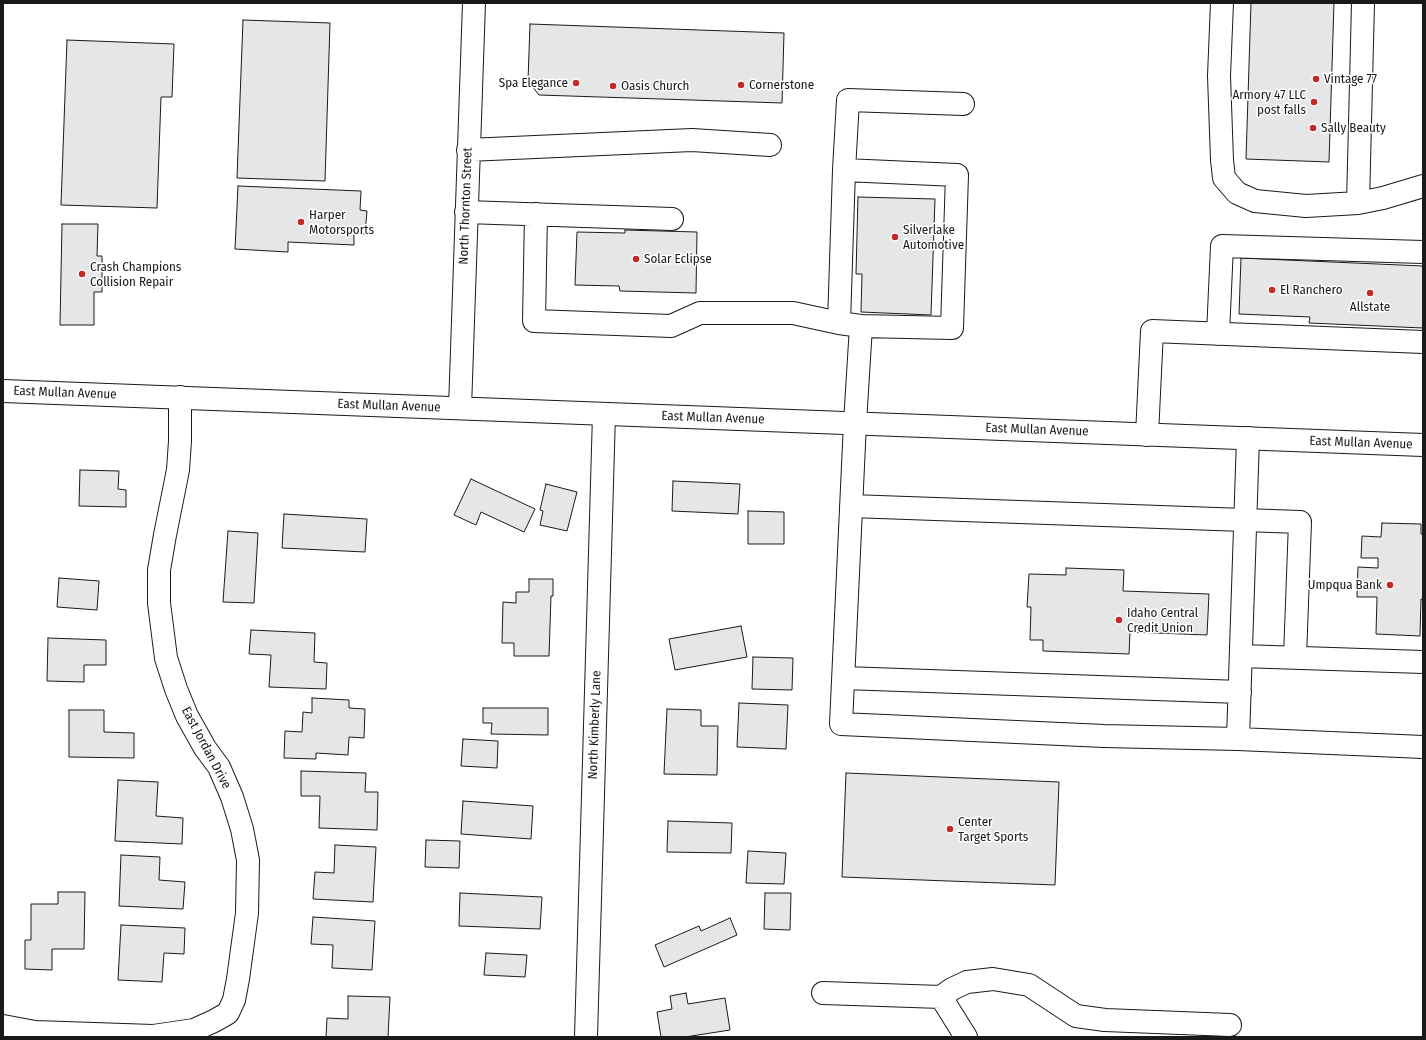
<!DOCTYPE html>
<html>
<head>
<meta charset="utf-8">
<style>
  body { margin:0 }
  #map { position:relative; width:1426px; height:1040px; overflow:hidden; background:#fff; font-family:"Fira Sans Condensed",sans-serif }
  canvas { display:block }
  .frame { position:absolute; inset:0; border:4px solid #1a1a1a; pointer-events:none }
</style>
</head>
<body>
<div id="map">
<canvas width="1426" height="1040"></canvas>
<div class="frame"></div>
</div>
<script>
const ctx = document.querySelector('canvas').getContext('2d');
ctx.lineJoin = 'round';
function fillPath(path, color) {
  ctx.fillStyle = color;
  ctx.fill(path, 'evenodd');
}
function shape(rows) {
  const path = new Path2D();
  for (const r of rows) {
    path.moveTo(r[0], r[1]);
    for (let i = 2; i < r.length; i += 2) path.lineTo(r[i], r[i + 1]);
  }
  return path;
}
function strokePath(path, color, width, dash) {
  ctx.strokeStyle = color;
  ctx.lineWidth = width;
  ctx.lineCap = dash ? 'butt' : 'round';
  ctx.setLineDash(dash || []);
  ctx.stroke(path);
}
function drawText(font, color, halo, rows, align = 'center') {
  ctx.font = font + ' "Fira Sans Condensed",sans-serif';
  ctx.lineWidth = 3;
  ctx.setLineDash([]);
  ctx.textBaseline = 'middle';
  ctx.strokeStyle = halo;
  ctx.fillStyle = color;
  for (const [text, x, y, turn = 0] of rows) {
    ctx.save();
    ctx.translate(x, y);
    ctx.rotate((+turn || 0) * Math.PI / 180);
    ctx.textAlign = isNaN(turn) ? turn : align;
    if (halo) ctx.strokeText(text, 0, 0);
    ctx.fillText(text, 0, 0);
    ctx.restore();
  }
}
const building = shape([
  [1251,3,1334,3,1329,162,1246,159,1251,3],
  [243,20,330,23,325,181,237,178,243,20],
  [530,24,784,33,782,103,539,95,528,81,530,24],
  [67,40,174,44,172,97,161,97,157,208,61,205,67,40],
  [238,186,361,191,360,210,367,211,365,234,354,233,354,245,288,242,288,252,235,249,238,186],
  [858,197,935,199,931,315,861,312,862,274,856,274,858,197],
  [62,224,98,224,97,256,102,256,102,292,94,292,94,325,60,325,62,224],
  [625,230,697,232,696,293,620,291,619,286,575,285,577,232,625,233,625,230],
  [1241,258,1423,266,1423,328,1309,323,1310,317,1239,314,1241,258],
  [80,470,119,471,118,489,126,490,126,507,79,506,80,470],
  [471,479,535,509,524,532,481,512,476,525,454,515,471,479],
  [673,481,740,484,738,514,672,511,673,481],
  [546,484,577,492,567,531,540,525,543,511,540,510,546,484],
  [748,511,784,512,784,544,748,544,748,511],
  [284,514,367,519,365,552,282,548,284,514],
  [1382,523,1421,524,1421,534,1423,534,1423,600,1421,599,1420,636,1376,634,1377,597,1357,597,1358,567,1378,568,1378,558,1361,558,1362,536,1381,537,1382,523],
  [228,531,258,533,254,603,223,602,228,531],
  [1066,568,1124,570,1123,591,1209,594,1207,635,1130,632,1129,654,1043,651,1043,640,1030,640,1031,607,1027,607,1029,574,1066,575,1066,568],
  [59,578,99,581,97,610,57,607,59,578],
  [529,579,553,579,553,596,551,596,549,656,514,656,514,643,502,643,503,602,516,603,516,592,529,592,529,579],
  [741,626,747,657,675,670,669,639,741,626],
  [251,630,315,633,314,662,327,663,326,689,269,687,271,655,249,654,251,630],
  [48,638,106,640,106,665,84,665,84,682,47,681,48,638],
  [753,657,793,658,792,690,752,689,753,657],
  [312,698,349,700,349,708,365,709,364,738,349,737,348,755,316,753,316,759,284,758,285,731,302,732,303,712,312,713,312,698],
  [739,703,788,705,786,749,737,747,739,703],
  [483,708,548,708,548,735,491,734,492,723,483,723,483,708],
  [667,709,701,710,701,726,718,726,717,775,664,774,667,709],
  [69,710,104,710,104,732,134,733,134,758,69,757,69,710],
  [463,739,498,741,497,768,461,766,463,739],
  [301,771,366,773,365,792,378,792,377,830,319,828,320,796,301,796,301,771],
  [846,773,1059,782,1055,885,842,877,846,773],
  [118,780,158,782,156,816,183,818,182,844,115,841,118,780],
  [463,801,533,806,531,839,461,834,463,801],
  [668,821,732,823,731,853,667,852,668,821],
  [426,840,460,841,459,868,425,867,426,840],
  [335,845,376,847,373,902,313,899,315,872,334,873,335,845],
  [748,851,786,853,784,884,746,883,748,851],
  [121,855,160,857,159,880,185,882,183,909,119,906,121,855],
  [58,892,85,892,84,949,52,949,52,970,25,969,25,940,31,940,31,904,58,904,58,892],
  [460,893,542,897,540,929,459,926,460,893],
  [765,893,791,893,790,930,764,929,765,893],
  [313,917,375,921,372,970,332,968,333,945,311,944,313,917],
  [730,918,737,935,664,967,655,945,699,926,701,931,730,918],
  [121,925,185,928,184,954,164,953,162,982,118,980,121,925],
  [486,953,527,955,525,977,484,975,486,953],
  [686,993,688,1004,725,998,730,1030,685,1037,661,1037,657,1012,672,1009,670,996,686,993],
  [348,996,390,997,388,1037,326,1037,327,1018,348,1019,348,996]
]);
fillPath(building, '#e6e6e6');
strokePath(building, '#1a1a1a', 1);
const minor = shape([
  [1222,3,1219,76,1222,160,1224,178,1237,193,1255,201,1306,206,1358,203],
  [1363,3,1358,203,1383,198,1423,186],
  [468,150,692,140,770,145],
  [844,170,848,100,963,104],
  [466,212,672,219],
  [536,214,534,321,671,326,700,313,793,313,839,323],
  [861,326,839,323,844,170,957,175,952,328,861,326,855,423,841,724,1104,736,1238,739,1248,438],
  [1218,334,1222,246,1423,252],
  [460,408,474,3],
  [1147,435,1152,331,1423,342],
  [851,506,1300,522,1295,657],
  [1241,656,1423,662],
  [844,678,1240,692],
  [1238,739,1423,747],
  [823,993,941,997,952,989,967,982,993,979,1029,985,1076,1016,1105,1020,1230,1025],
  [941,997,966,1037],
  [3,1026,35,1032,153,1036,194,1030,214,1021,228,1013,234,1000,238,979,247,913,248,860,242,829,232,797,219,767,205,748,187,716,176,689,166,658,159,603,159,570,165,535,178,470,180,441,180,397],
  [586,1037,604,414]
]);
const major = shape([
  [3,391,1423,445]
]);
strokePath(minor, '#1a1a1a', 24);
strokePath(major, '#1a1a1a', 24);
strokePath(minor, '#fff', 22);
strokePath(major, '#fff', 22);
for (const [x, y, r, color] of [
  [1316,79,4,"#c62828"],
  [576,83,4,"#c62828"],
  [741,85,4,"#c62828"],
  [613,86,4,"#c62828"],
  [1314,102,4,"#c62828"],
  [1313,128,4,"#c62828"],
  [301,222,4,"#c62828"],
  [895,237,4,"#c62828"],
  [636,259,4,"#c62828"],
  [82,274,4,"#c62828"],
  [1272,290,4,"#c62828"],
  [1370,293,4,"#c62828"],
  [1390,585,4,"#c62828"],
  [1119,620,4,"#c62828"],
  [950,829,4,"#c62828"]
]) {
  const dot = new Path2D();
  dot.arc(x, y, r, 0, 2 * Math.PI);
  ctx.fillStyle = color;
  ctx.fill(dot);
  strokePath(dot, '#fff', 1.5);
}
drawText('13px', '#1a1a1a', '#fff', [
  ["Vintage 77",1324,79],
  ["Spa Elegance",568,83,"right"],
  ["Cornerstone",749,85],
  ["Oasis Church",621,86],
  ["Armory 47 LLC",1306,95,"right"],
  ["post falls",1306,110,"right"],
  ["Sally Beauty",1321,128],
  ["Harper",309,215],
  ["Motorsports",309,230],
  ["Silverlake",903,230],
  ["Automotive",903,245],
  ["Solar Eclipse",644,259],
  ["Crash Champions",90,267],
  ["Collision Repair",90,282],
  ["El Ranchero",1280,290],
  ["Allstate",1370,307,"center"],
  ["Umpqua Bank",1382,585,"right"],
  ["Idaho Central",1127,613],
  ["Credit Union",1127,628],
  ["Center",958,822],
  ["Target Sports",958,837]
], 'left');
drawText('13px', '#1a1a1a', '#fff', [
  ["North Thornton Street",466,206,-88],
  ["East Mullan Avenue",65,393,2],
  ["East Mullan Avenue",389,406,2],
  ["East Mullan Avenue",713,418,2],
  ["East Mullan Avenue",1037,430,2],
  ["East Mullan Avenue",1361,443,2],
  ["North Kimberly Lane",595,725,-88],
  ["East Jordan Drive",206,748,62]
]);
</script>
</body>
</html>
